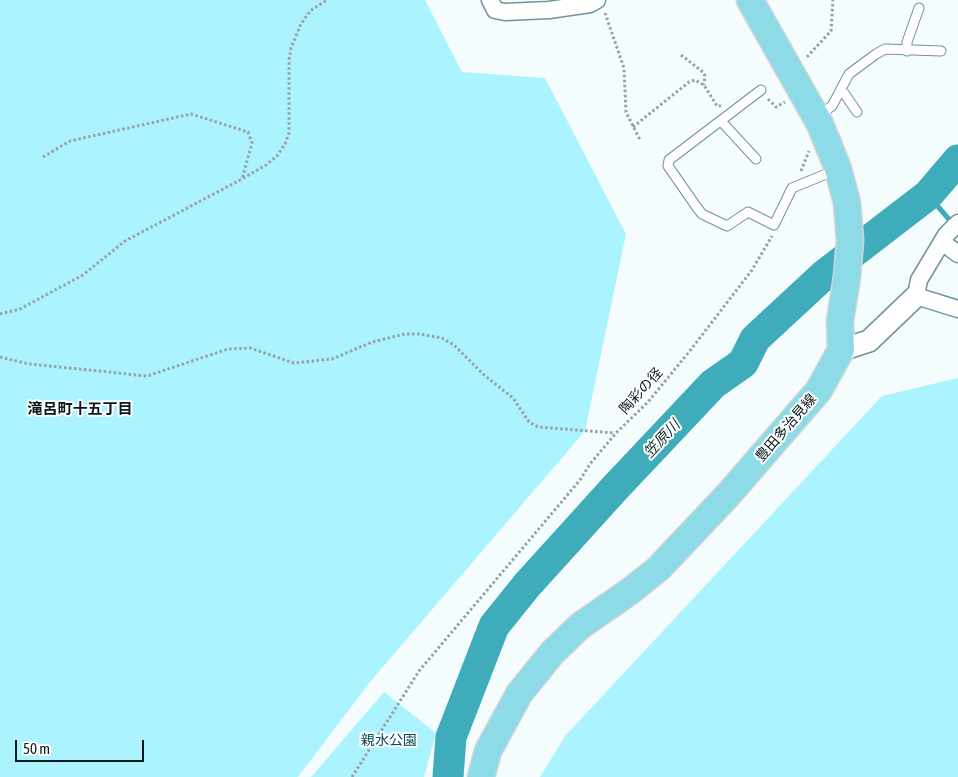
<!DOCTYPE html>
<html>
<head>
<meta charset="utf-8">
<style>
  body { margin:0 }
  #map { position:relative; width:958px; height:777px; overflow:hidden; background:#f4fcfd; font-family:"Asap Condensed",sans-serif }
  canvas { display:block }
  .scale { position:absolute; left:15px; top:740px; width:129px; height:22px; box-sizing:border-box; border:2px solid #09181a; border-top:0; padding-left:6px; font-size:15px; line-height:18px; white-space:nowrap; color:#09181a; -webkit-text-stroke:4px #fff; paint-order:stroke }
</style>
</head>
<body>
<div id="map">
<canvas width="958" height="777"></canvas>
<div class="scale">50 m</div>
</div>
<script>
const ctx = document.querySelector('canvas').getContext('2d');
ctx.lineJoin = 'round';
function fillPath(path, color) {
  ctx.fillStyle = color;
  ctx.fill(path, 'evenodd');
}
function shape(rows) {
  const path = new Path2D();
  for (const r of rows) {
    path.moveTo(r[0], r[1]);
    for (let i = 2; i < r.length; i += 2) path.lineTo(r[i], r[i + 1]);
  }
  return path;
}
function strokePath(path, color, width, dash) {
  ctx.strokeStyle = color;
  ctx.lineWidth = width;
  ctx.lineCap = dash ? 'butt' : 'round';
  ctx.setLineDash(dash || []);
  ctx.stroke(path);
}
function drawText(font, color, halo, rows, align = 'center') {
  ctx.font = font + ' "Asap Condensed","Noto Sans JP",sans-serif';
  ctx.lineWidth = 4;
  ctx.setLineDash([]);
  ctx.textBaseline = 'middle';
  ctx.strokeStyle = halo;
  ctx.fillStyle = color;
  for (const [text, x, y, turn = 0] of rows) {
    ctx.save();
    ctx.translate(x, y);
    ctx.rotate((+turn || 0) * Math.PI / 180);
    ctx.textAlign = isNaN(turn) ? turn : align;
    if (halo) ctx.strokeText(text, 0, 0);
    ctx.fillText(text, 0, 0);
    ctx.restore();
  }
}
fillPath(shape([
  [0,0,425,0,462,72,545,78,626,234,585,431,370,682,298,777,0,777],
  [958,378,958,777,540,777,566,735,882,396],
  [384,692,436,733,424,777,311,777]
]), '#abf4ff');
strokePath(shape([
  [928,195,953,224]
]), '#3facbb', 5);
strokePath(shape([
  [448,777,451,737,494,626,527,585,614,489,713,384,743,363,755,339,824,275,928,195,958,160]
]), '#3facbb', 31);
const service = shape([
  [907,51,907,42,919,8],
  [761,90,669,160,668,166,698,209,702,214,727,226,748,212,774,225,792,188,836,170],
  [841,91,844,93,857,112],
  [818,116,832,106,849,74,876,54,885,49,941,51],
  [721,121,756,159]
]);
const minor = shape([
  [490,0,495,10,505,12,549,10,590,4,597,0],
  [958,223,946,235,919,280,916,296,958,309],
  [942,242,958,254]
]);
const tertiary = shape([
  [841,350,869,341,916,296]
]);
const primary = shape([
  [481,777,488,751,519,694,552,653,580,626,629,592,658,569,728,495,819,390,841,350,840,321,847,277,850,240,847,203,838,169,820,124,750,0]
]);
strokePath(service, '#70949a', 11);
strokePath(minor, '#70949a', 19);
strokePath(tertiary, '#70949a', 24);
strokePath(primary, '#d3d5d6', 29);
strokePath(shape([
  [605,13,624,68,626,112,640,140],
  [681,55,703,72,705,76,704,85],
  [807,57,831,31,833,0],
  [768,99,776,107,785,102],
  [633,127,689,82,695,80,704,85,717,106,721,106],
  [43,157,70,141,191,114,248,132,252,143,242,179],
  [801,171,809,151],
  [0,314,20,309,83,275,125,241,242,179,266,165,277,156,285,144,289,133,289,60,291,48,301,24,310,11,327,0],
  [0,357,29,364,147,376,228,349,250,348,294,363,332,359,372,342,405,334,419,334,442,338,454,345,484,375,513,398,529,422,538,427,615,433],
  [352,777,419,671,580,480,590,464,616,433,648,402,689,352,752,270,772,236]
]), '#97a2a3', 3, [2.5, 2.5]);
strokePath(service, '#fff', 9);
strokePath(minor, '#fff', 16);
strokePath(tertiary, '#fff', 21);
strokePath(primary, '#8ddbe6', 26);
drawText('14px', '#09181a', '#fff', [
  ["陶彩の径",641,391,-48],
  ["豊田多治見線",786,428,-49]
]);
drawText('14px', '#054850', '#fff', [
  ["親水公園",389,741]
]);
drawText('bold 15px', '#09181a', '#fff', [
  ["滝呂町十五丁目",80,409]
]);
drawText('italic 15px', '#152d31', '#fff', [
  ["笠原川",662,439,-47]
]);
</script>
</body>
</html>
